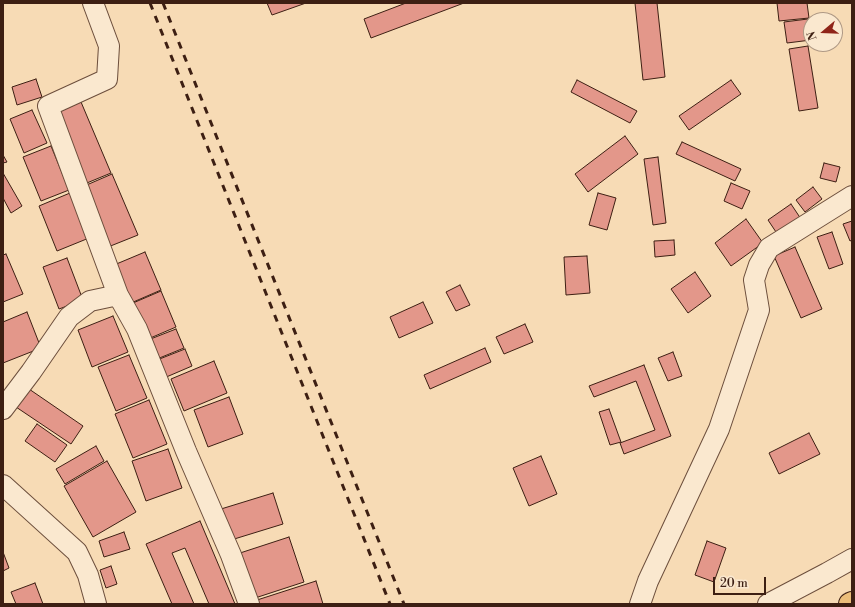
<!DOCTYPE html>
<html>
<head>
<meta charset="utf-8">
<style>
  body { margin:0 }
  #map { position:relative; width:855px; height:607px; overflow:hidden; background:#f7dbb5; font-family:"Libre Bodoni",serif }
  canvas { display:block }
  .frame { position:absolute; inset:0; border:4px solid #3d1f13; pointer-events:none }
  .north { position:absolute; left:803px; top:12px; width:40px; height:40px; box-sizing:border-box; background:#fae8cf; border:1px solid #ae9884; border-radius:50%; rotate:251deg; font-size:11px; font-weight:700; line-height:16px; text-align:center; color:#3d1f13 }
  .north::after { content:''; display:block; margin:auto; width:14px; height:18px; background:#8f2418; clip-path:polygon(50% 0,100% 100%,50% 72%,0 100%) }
  .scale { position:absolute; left:713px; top:577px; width:53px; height:18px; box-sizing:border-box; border:2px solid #3d1f13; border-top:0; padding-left:5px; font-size:12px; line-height:14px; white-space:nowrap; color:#3d1f13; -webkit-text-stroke:3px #fae8cf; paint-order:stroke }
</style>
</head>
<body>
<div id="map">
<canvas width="855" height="607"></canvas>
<div class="frame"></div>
<div class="north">N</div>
<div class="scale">20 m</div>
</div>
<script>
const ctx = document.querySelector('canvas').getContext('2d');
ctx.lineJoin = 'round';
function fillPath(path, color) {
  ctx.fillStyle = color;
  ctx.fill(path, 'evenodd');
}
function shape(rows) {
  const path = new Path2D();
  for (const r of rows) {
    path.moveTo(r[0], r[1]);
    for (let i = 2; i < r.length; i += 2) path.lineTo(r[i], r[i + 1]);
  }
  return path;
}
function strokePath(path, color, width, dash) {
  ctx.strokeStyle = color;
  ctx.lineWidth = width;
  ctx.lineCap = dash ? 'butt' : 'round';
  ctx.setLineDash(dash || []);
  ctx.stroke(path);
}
const building = shape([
  [267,3,306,3,272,15,267,3],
  [406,3,464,3,371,38,364,19,406,3],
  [635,3,657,3,665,77,643,80,635,3],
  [777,3,807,3,809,18,779,21,777,3],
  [808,19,811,40,787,43,784,22,808,19],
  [808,46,818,108,799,111,789,49,808,46],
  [36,79,42,97,17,105,12,87,36,79],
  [577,80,637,111,630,123,571,92,577,80],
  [731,80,741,94,689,130,679,116,731,80],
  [81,102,111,173,82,185,52,115,81,102],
  [32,110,47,143,24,153,10,119,32,110],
  [625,136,638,154,588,192,575,174,625,136],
  [682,142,741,169,735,181,676,154,682,142],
  [51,146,69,190,41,201,23,157,51,146],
  [3,155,7,162,3,163,3,155],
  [658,157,666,223,653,225,644,159,658,157],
  [824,163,840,167,836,182,820,178,824,163],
  [3,173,22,206,11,213,3,198,3,173],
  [112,174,138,235,108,247,82,187,112,174],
  [731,183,750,191,742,209,724,201,731,183],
  [813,187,822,199,805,212,796,200,813,187],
  [70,193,89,238,57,251,39,206,70,193],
  [598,193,616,198,607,230,589,225,598,193],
  [791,204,801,219,778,235,768,220,791,204],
  [746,219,763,243,731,266,715,243,746,219],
  [852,221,852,240,850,241,843,224,852,221],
  [832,232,843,264,829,269,817,237,832,232],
  [674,240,675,255,655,257,654,241,674,240],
  [795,247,822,309,801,318,774,256,795,247],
  [145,252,161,290,131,303,114,265,145,252],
  [6,254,23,294,3,302,3,255,6,254],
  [587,256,590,293,566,295,564,257,587,256],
  [67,258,83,300,59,309,43,267,67,258],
  [695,272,711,296,688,313,671,289,695,272],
  [460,285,470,305,456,311,446,292,460,285],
  [161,291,176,327,148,339,133,303,161,291],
  [423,302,433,323,399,338,390,317,423,302],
  [27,312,41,348,3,363,3,322,27,312],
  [113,316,128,352,92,367,78,330,113,316],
  [525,324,533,342,504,354,496,337,525,324],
  [176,329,184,348,157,359,148,340,176,329],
  [485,348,491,362,430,389,424,375,485,348],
  [185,349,192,366,164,378,157,360,185,349],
  [673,352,682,376,668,381,658,358,673,352],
  [129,355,147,398,116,411,98,367,129,355],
  [214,361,227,393,184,411,171,379,214,361],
  [644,365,671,436,624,454,620,443,655,430,636,381,594,397,589,386,644,365],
  [29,389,83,426,71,444,16,407,29,389],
  [229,397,243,434,208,447,194,410,229,397],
  [149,400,167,444,133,458,115,414,149,400],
  [609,409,621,442,610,445,599,412,609,409],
  [37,424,67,445,55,462,25,441,37,424],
  [809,433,820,454,779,474,769,453,809,433],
  [96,446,104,461,65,484,56,469,96,446],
  [168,449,182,488,146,501,132,461,168,449],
  [541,456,557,494,529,506,513,468,541,456],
  [107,461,136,512,93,537,64,486,107,461],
  [273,493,283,524,231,540,221,509,273,493],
  [200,521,235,604,209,604,185,548,172,553,194,604,172,604,146,544,200,521],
  [124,532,130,549,104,557,99,541,124,532],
  [289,537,304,582,252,599,237,554,289,537],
  [707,541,726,548,714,582,695,575,707,541],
  [3,552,9,568,3,571,3,552],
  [111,566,117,584,106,588,100,570,111,566],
  [316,581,323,604,254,604,254,601,316,581],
  [35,583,43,604,16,604,11,592,35,583]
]);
fillPath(building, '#e3978a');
strokePath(building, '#3d1f13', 1);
const minor = shape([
  [93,3,109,46,107,79,48,106,118,295],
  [3,409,31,372,69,317,90,301,118,295,137,329,186,451,231,555,249,604],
  [3,485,77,552,88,575,96,604],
  [640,604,648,581,719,429,759,310,754,280,759,265,769,248,852,196],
  [768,604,827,573,852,559]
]);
const major = shape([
  [850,604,852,603]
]);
strokePath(minor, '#6c4e3c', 22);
strokePath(major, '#3d1f13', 24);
strokePath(minor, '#fae8cf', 20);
strokePath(major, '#ecbe7a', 22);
strokePath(shape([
  [150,3,390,604],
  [163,3,404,604]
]), '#3d1f13', 3, [7, 7]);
</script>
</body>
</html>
